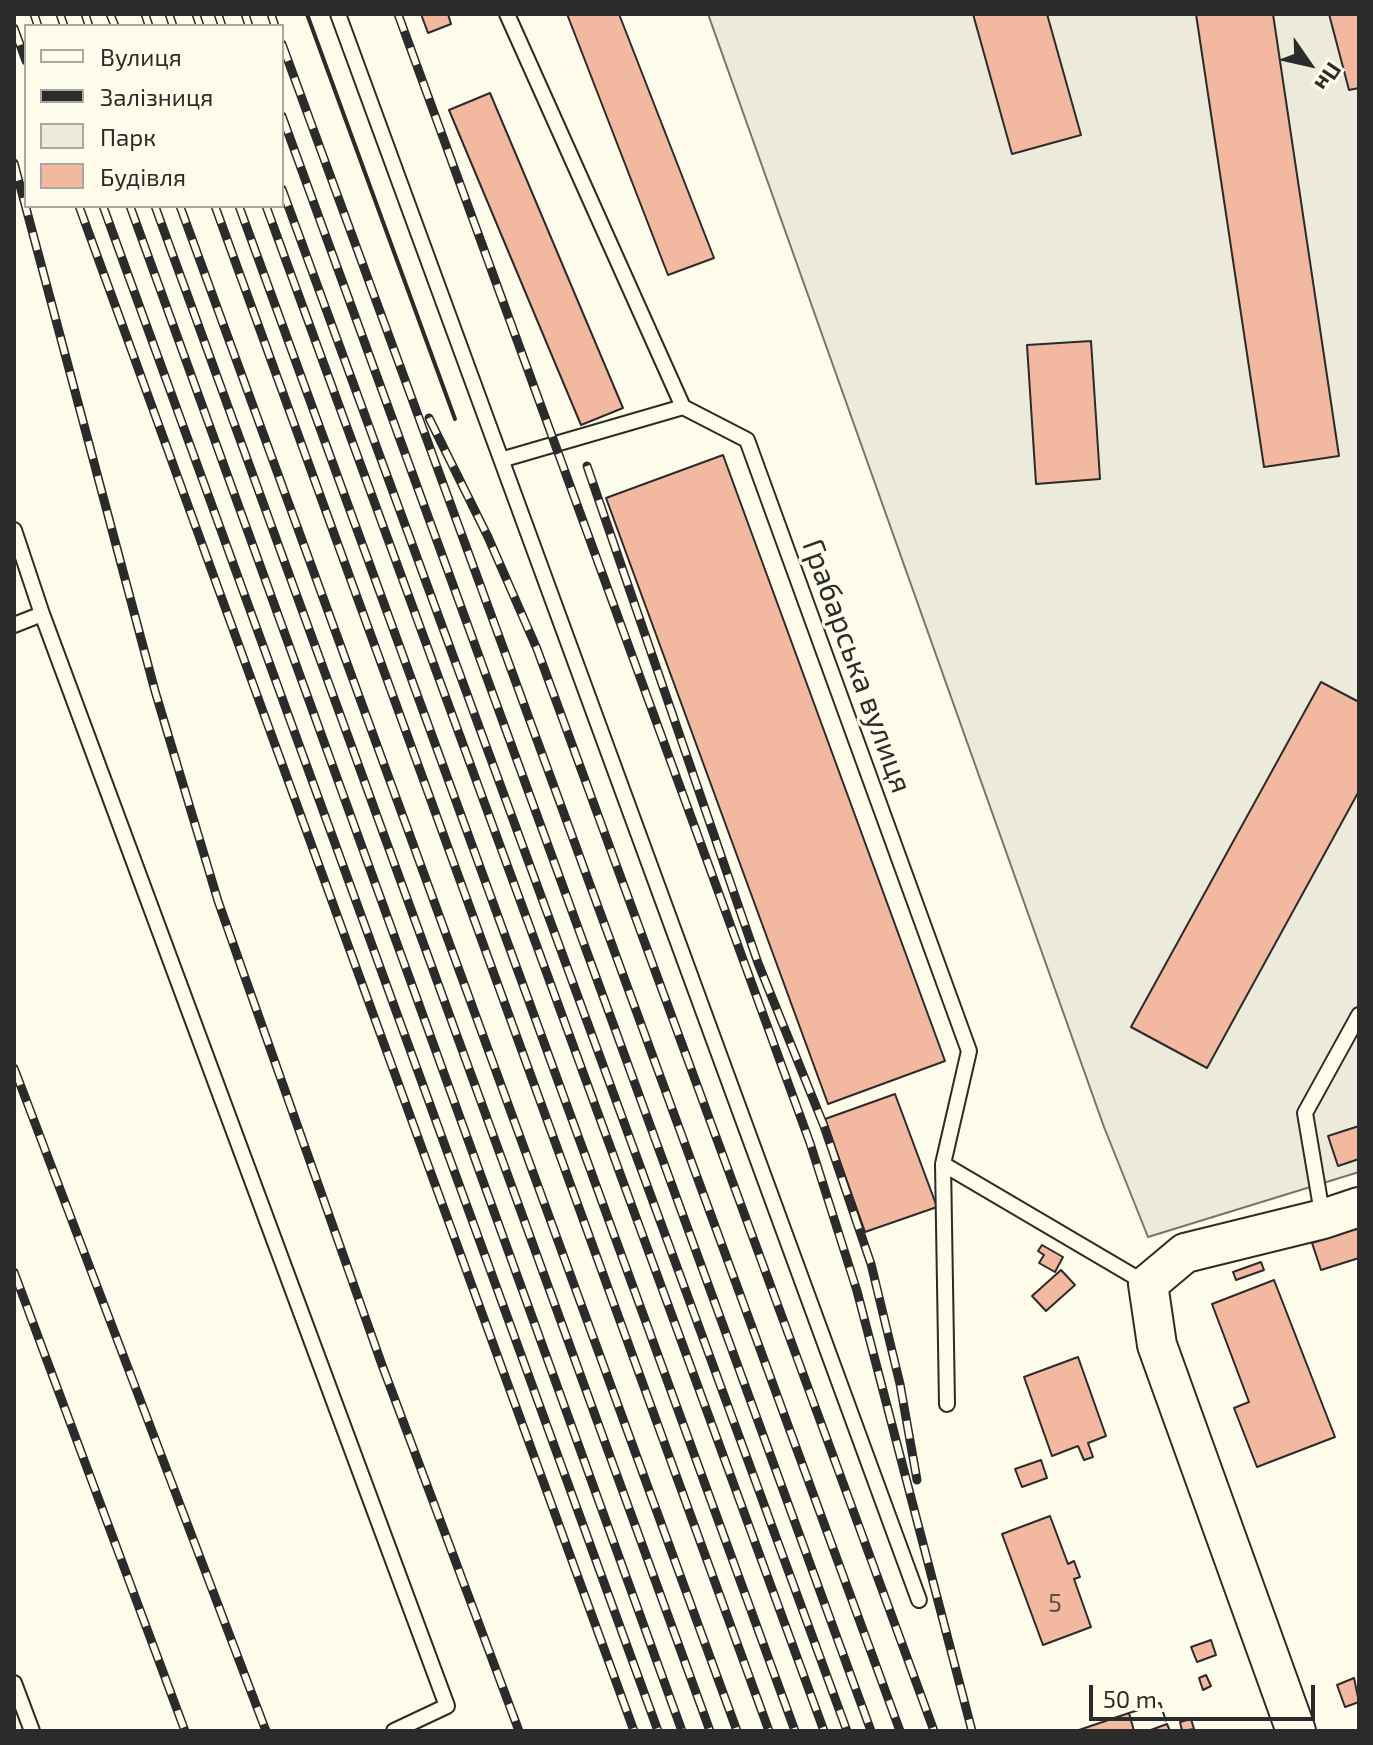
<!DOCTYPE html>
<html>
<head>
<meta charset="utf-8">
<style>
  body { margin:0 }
  #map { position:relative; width:1373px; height:1745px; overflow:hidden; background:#fdfbea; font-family:"Exo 2",sans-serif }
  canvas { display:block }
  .frame { position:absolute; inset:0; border:16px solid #2b2b2b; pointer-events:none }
  .legend { position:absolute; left:24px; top:24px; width:260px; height:184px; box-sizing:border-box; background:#fdfbea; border:2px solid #a9a89e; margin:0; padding:10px 14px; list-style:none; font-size:24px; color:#2b2b2b }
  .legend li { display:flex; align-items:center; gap:16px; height:40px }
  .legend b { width:40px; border:2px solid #a9a89e }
  .north { position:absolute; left:1269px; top:24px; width:80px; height:80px; -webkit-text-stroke:6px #fdfbea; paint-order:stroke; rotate:124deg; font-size:22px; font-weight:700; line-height:32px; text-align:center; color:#2b2b2b }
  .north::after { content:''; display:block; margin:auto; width:28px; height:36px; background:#2b2b2b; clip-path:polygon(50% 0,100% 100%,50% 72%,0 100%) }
  .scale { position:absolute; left:1089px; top:1685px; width:226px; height:36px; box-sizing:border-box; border:4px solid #2b2b2b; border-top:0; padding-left:10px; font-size:24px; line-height:28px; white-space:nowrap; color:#2b2b2b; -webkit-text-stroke:6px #fdfbea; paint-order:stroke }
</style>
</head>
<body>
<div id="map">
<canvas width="1373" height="1745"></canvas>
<div class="frame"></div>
<ul class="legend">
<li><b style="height:10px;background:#fdfbea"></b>Вулиця</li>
<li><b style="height:10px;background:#2b2b2b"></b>Залізниця</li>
<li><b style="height:22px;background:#ecebdb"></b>Парк</li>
<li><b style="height:22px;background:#f2b8a0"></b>Будівля</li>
</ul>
<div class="north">Пн</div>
<div class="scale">50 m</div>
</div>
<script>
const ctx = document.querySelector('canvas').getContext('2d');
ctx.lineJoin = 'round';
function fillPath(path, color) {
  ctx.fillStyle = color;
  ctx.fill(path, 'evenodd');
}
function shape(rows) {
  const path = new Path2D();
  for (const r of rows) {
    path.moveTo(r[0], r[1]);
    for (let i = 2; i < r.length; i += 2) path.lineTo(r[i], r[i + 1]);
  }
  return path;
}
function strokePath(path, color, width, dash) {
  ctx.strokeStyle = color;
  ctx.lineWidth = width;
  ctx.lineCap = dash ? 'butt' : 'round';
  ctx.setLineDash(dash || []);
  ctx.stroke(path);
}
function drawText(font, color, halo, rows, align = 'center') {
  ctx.font = font + ' "Exo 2",sans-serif';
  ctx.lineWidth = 6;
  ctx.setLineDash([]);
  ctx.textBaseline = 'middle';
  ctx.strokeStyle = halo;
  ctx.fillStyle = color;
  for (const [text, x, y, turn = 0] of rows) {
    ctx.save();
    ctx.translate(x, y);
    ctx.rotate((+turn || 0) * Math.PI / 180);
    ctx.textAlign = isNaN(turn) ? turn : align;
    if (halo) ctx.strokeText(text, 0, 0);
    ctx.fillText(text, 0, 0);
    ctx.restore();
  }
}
const green = shape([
  [708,14,1359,14,1359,1172,1148,1237,1104,1127,708,14]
]);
fillPath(green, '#ecebdb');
strokePath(green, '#74746e', 2);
const building = shape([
  [421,14,448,14,451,24,428,33,421,14],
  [567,14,619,14,714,258,668,275,567,14],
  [973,14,1047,14,1081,135,1012,154,973,14],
  [1196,14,1273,14,1339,456,1264,467,1196,14],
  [1329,14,1359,14,1359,88,1349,90,1329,14],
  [490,93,623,408,581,425,449,110,490,93],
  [1091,341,1100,479,1036,484,1027,345,1091,341],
  [723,455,945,1061,828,1104,606,498,723,455],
  [1321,682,1359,702,1359,791,1207,1068,1131,1027,1321,682],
  [895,1094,937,1207,865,1232,825,1119,895,1094],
  [1359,1126,1359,1159,1338,1166,1328,1136,1359,1126],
  [1356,1229,1359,1230,1359,1258,1321,1270,1312,1243,1356,1229],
  [1042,1245,1063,1257,1055,1272,1039,1263,1044,1255,1038,1251,1042,1245],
  [1261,1262,1264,1270,1236,1280,1233,1272,1261,1262],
  [1061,1270,1075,1285,1046,1311,1032,1296,1061,1270],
  [1274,1280,1335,1437,1257,1467,1234,1408,1249,1402,1212,1304,1274,1280],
  [1078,1357,1106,1436,1088,1443,1093,1457,1084,1460,1078,1446,1052,1456,1024,1377,1078,1357],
  [1041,1460,1047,1478,1022,1487,1015,1469,1041,1460],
  [1050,1516,1068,1564,1074,1561,1080,1577,1074,1579,1091,1627,1043,1645,1002,1534,1050,1516],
  [1211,1640,1216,1655,1197,1662,1191,1647,1211,1640],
  [1206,1675,1211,1686,1203,1690,1199,1678,1206,1675],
  [1354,1678,1359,1702,1345,1707,1337,1685,1354,1678],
  [1129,1713,1134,1731,1076,1731,1129,1713],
  [1191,1719,1194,1729,1182,1731,1180,1722,1191,1719],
  [1167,1724,1170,1731,1148,1731,1167,1724]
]);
fillPath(building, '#f2b8a0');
strokePath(building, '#2b2b2b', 2);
const lane = shape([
  [338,14,919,1600],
  [507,14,683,407,747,440,969,1051,943,1164,1147,1284],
  [504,459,683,407],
  [14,530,42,614,14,625],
  [42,614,447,1706,394,1731],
  [943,1164,947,1404],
  [1323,1219,1305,1113,1359,1015],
  [14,1683,32,1731]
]);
const secondary = shape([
  [1296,1731,1157,1345,1148,1284,1185,1253,1323,1219,1359,1207]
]);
strokePath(lane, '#2b2b2b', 18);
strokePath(secondary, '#2b2b2b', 42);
strokePath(lane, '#fdfbea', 14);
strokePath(secondary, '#fdfbea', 38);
const rail = shape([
  [34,14,38,26],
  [60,14,64,26],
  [85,14,89,26],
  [110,14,115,26],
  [145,14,149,26],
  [169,14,173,26],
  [196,14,200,26],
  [218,14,222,26],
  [245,14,249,26],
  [271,14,275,26],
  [398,14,810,1143,857,1291,972,1731],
  [14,28,26,61],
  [282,44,900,1731],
  [282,116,871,1731],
  [14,163,155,691,218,901,382,1365,519,1731],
  [282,189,847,1731],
  [79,206,634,1731],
  [103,206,658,1731],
  [130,206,682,1731],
  [155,206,710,1731],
  [180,206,737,1731],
  [215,206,769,1731],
  [239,206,795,1731],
  [266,206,824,1731],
  [429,418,488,537,537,649,934,1731],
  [587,466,758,963,824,1126,871,1264,900,1384,917,1480],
  [14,1068,266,1731],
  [14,1272,185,1731]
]);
strokePath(rail, '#2b2b2b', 9);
strokePath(rail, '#fdfbea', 6, [18]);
strokePath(shape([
  [1129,1713,1160,1703,1167,1724]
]), '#2b2b2b', 2, [10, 4]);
strokePath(shape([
  [307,14,455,419]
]), '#2b2b2b', 4);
drawText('26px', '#5d4e48', null, [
  ["5",1055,1603]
]);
drawText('30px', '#2b2b2b', '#fdfbea', [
  ["Грабарська вулиця",857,666,70]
]);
</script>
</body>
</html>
